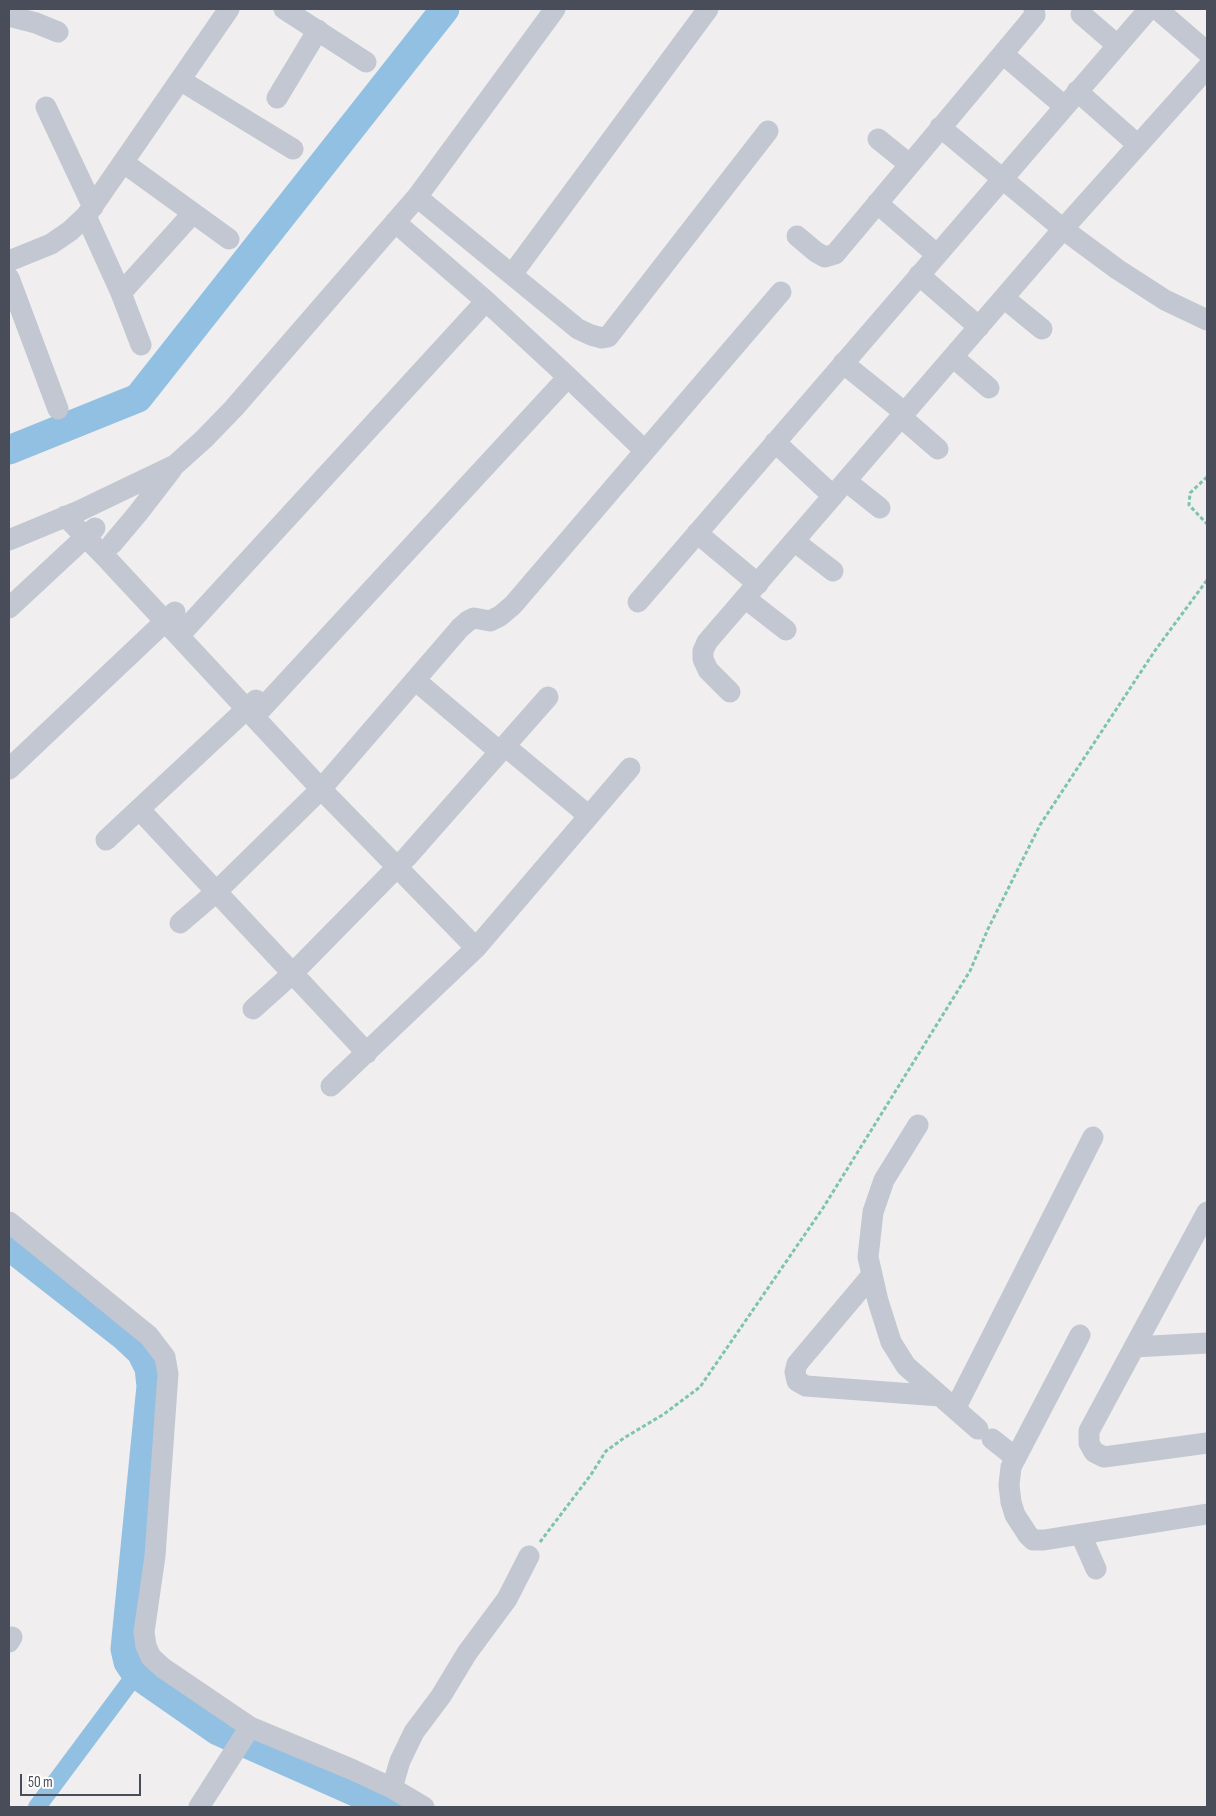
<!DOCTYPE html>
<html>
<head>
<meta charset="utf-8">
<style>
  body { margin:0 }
  #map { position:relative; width:1216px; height:1816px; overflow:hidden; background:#f0eeee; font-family:"Sofia Sans Condensed",sans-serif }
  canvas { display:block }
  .frame { position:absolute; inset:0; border:10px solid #484d59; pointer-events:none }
  .scale { position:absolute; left:20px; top:1774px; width:121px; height:22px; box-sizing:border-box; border:2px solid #484d59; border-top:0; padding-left:6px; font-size:15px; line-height:18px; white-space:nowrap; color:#484d59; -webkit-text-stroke:4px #fff; paint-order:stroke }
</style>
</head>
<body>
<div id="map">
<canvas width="1216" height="1816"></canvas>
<div class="frame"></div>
<div class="scale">50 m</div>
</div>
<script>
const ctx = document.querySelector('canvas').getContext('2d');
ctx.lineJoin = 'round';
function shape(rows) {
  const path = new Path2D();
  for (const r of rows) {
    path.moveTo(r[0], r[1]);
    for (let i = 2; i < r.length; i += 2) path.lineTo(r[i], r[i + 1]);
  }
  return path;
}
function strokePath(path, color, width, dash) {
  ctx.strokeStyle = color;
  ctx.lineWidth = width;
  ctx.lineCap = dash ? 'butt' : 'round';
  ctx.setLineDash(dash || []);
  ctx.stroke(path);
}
strokePath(shape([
  [37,1807,136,1674]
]), '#92c0e2', 18);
strokePath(shape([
  [9,450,138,398,445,9],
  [9,1246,124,1336,141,1352,149,1368,151,1386,125,1649,128,1662,136,1674,218,1731,389,1807]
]), '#92c0e2', 29);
strokePath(shape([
  [1207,477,1190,493,1189,505,1207,524],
  [540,1542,590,1476,606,1451,624,1438,664,1414,700,1387,823,1208,970,971,988,929,1040,825,1154,652,1207,580]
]), '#7cc4b0', 3, [4, 2.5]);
strokePath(shape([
  [284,9,366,62],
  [1157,9,1207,52],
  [1081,14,1117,45],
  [9,16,36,23,58,32],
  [1003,54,1064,106],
  [180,80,293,149],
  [1077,91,1138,145],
  [277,98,318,30],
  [46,107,93,207],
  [940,127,1063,229,1117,269,1165,300,1207,320],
  [878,139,909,164],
  [124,163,229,239],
  [417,197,578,329,591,335,602,338,608,337,768,131],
  [877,203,936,254],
  [86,216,121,293,141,345],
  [395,222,486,301,568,377,644,450],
  [797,236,816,252,825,257,835,254,1026,26,1035,15,1034,9],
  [9,261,51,244,70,231,86,216,229,9],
  [513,273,708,9],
  [919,275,979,327],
  [9,278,58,409],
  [121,293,193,213],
  [1004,298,1042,329],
  [953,357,989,388],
  [843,363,905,413],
  [901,417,938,449],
  [775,442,833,496],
  [846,481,880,508],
  [65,516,109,561,321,789,476,948],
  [697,533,758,584],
  [9,540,79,511,175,465,204,439,234,408,417,197,555,9],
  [794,541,833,571],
  [112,544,138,513,172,469],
  [745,598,786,630],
  [638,602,1149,9],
  [9,608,95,528],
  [179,636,486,301],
  [415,680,500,752],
  [730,692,708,670,703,659,703,651,707,642,1063,229,1207,68],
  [254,717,568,377],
  [505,746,589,816],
  [9,769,175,612],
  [139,809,367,1053],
  [106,840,256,700],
  [180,923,215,893,321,789,460,628,468,621,474,618,490,621,500,616,513,605,781,292],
  [253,1009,292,974,407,857,548,697],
  [331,1086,476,948,630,768],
  [918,1125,884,1180,873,1212,868,1257,878,1301,891,1342,906,1366,978,1429],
  [1207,1212,1089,1431,1089,1443,1094,1452,1104,1457,1207,1443],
  [9,1222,149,1336,165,1357,168,1374,155,1556,144,1632,146,1646,151,1657,163,1668,250,1727,351,1769,392,1788,424,1807],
  [872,1275,797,1364,795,1372,797,1381,806,1386,940,1396],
  [1080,1335,1011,1467,1009,1485,1011,1502,1015,1515,1028,1535,1033,1540,1044,1540,1207,1514],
  [1134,1347,1207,1343],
  [955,1409,1093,1137],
  [992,1439,1016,1458],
  [1081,1535,1096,1569],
  [9,1642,12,1637],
  [392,1788,400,1761,414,1732,441,1696,467,1653,507,1599,529,1556],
  [199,1807,250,1727]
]), '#c2c7d1', 21);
</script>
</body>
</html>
